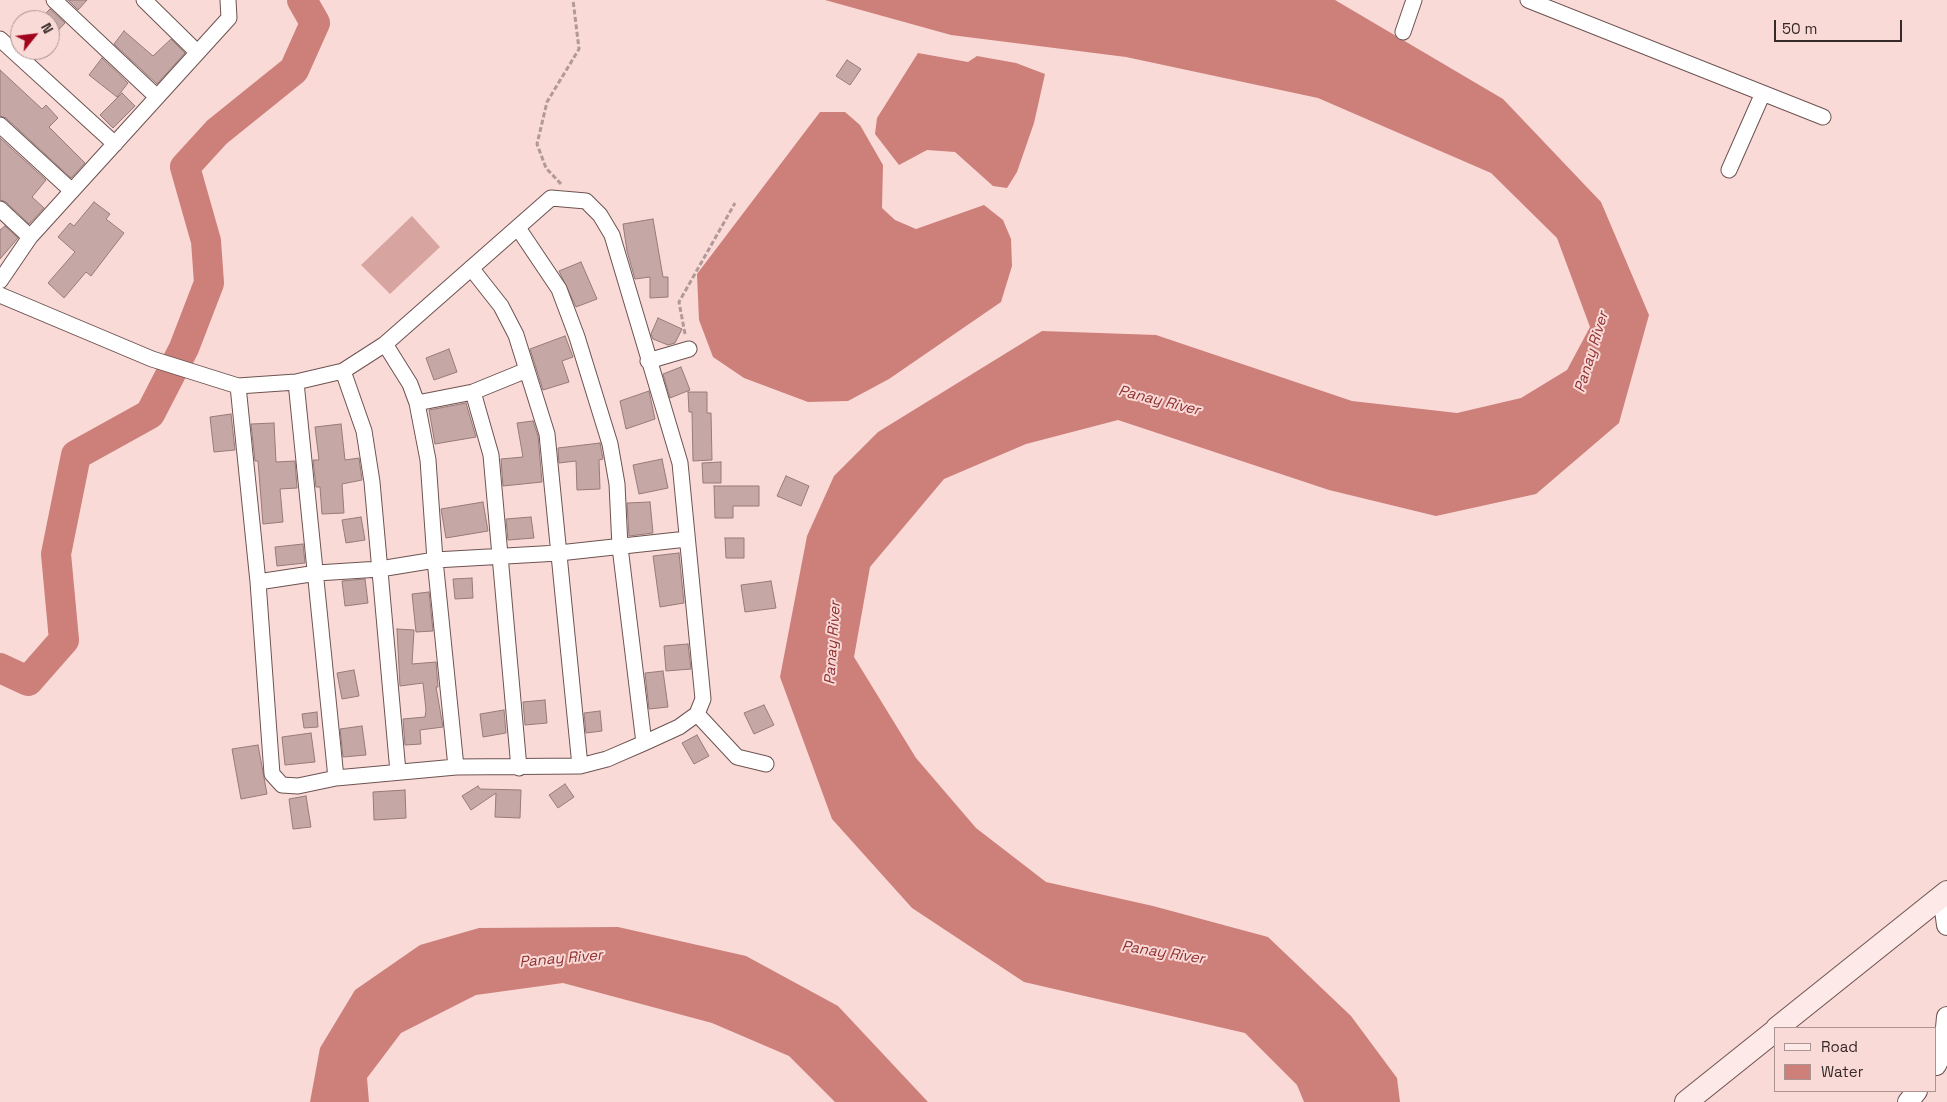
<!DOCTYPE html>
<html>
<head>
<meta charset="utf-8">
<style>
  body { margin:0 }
  #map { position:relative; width:1947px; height:1102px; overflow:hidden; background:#f9dad7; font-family:"Space Grotesk",sans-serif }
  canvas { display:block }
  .legend { position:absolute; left:1774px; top:1027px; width:162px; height:65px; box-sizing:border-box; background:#f9dad7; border:1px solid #ab9492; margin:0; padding:6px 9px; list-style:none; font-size:15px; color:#372b2a }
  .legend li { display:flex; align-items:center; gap:10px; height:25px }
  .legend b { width:25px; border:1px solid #ab9492 }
  .north { position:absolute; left:10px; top:10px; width:50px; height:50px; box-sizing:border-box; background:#f9dad7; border:1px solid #ab9492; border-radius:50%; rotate:61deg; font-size:14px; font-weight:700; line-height:20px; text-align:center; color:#372b2a }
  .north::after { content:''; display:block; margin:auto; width:18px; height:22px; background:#a2041d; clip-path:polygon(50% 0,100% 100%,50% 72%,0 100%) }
  .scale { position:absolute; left:1774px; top:20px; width:128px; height:22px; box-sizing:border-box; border:2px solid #372b2a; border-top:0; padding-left:6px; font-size:15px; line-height:18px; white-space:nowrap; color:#372b2a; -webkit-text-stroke:4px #f9dad7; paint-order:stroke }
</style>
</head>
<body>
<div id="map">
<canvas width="1947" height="1102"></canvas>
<ul class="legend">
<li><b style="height:6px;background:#fde9e8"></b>Road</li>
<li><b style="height:14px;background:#cd7f7a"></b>Water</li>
</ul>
<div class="north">N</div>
<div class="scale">50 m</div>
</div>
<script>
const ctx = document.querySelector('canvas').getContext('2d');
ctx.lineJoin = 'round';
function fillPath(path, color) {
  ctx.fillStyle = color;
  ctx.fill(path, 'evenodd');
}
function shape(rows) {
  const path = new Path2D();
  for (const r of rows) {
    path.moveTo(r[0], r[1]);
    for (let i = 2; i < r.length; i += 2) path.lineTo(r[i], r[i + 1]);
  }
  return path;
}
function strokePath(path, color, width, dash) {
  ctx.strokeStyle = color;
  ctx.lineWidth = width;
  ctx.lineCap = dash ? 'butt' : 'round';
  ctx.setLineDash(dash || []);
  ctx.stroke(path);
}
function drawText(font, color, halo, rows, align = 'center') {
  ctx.font = font + ' "Space Grotesk",sans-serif';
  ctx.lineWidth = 4;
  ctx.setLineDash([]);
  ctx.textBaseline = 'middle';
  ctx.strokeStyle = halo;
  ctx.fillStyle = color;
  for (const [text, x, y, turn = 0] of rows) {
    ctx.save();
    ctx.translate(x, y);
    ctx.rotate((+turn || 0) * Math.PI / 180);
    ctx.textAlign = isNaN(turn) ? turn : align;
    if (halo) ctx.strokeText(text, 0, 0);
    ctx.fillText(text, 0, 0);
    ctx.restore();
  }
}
fillPath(shape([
  [412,216,440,247,390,294,361,265]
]), '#d7a4a0');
fillPath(shape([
  [825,0,1335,0,1503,99,1601,202,1649,315,1619,423,1536,494,1436,516,1329,490,1118,420,1026,444,944,479,870,567,854,657,916,758,976,828,1046,882,1153,906,1268,937,1351,1016,1397,1078,1400,1102,1304,1102,1297,1085,1245,1033,1024,982,912,908,832,819,780,677,807,536,834,476,878,432,1042,331,1156,335,1352,401,1457,413,1521,398,1567,370,1590,327,1557,238,1491,173,1318,98,1126,57,951,35],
  [918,53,968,62,977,56,1016,63,1045,74,1034,123,1017,172,1007,188,993,186,955,152,927,150,899,165,875,134,877,118],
  [820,112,845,112,860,125,883,165,882,208,895,220,916,229,984,205,1003,220,1011,239,1012,266,1001,302,889,379,848,401,808,402,744,378,713,357,699,320,697,274],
  [618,927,746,956,838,1006,928,1102,835,1102,789,1056,712,1023,563,983,476,995,401,1033,367,1078,369,1102,310,1102,320,1048,355,990,420,945,479,928]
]), '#cd7f7a');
strokePath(shape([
  [0,668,28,681,64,640,56,554,76,455,150,414,184,348,209,283,206,241,185,167,217,132,294,70,315,23,302,0]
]), '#cd7f7a', 30);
const building = shape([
  [68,0,87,0,78,10,68,0],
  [50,9,65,23,50,39,50,20,39,20,50,9],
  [124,31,153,56,171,39,185,53,157,84,114,44,124,31],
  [102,58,128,83,117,97,89,75,102,58],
  [847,60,861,69,850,85,836,76,847,60],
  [0,70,42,109,46,105,58,118,49,127,85,163,71,178,6,118,0,116,0,70],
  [122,93,135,106,113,128,100,115,122,93],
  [0,138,46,180,32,197,44,208,29,224,6,202,0,200,0,138],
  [94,202,110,214,106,219,124,233,91,276,86,272,64,298,48,283,75,252,58,237,70,223,74,226,94,202],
  [653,219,663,277,668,277,668,297,650,298,650,277,635,279,627,251,623,224,653,219],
  [5,226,18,238,0,259,0,230,5,226],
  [581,262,597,299,576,307,559,271,581,262],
  [658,318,682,329,675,343,668,345,653,339,651,334,658,318],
  [565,336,573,357,562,361,569,382,543,390,530,349,565,336],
  [449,349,457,372,434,380,426,358,449,349],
  [681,367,690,390,670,398,663,374,681,367],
  [649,391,655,419,626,429,620,401,649,391],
  [688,392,707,392,707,413,711,413,712,460,693,461,692,412,689,412,688,392],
  [466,403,476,437,435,444,429,410,466,403],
  [231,414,235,450,214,452,210,417,231,414],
  [533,421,538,436,542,482,503,486,501,459,523,457,517,423,533,421],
  [274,423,276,462,295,461,297,488,280,489,283,522,263,524,258,461,255,461,251,424,274,423],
  [341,424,345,460,359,458,362,480,342,484,344,513,322,514,320,487,316,487,313,460,319,460,315,427,341,424],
  [600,443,603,459,599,460,600,489,577,490,576,461,559,463,558,448,600,443],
  [662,459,668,488,639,494,633,465,662,459],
  [721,462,721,483,703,483,702,463,721,462],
  [786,476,809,486,801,506,777,496,786,476],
  [714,486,759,486,759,506,733,506,733,518,715,518,714,486],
  [483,502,488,531,446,538,441,509,483,502],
  [650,502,653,533,629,536,627,503,650,502],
  [361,517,365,540,346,543,342,520,361,517],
  [531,517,534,538,508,540,506,519,531,517],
  [725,538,744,538,744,558,726,558,725,538],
  [303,544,305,563,277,566,275,547,303,544],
  [679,553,684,603,660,607,653,556,679,553],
  [472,578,473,598,455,599,453,579,472,578],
  [365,579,368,603,345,606,342,581,365,579],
  [771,581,776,608,745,612,741,585,771,581],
  [429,592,433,631,416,632,412,594,429,592],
  [397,629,414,630,412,664,436,662,438,687,436,687,443,727,420,730,421,744,405,745,403,719,425,717,426,710,423,683,400,686,397,629],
  [688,644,691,669,666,671,664,646,688,644],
  [354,670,359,696,342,699,337,673,354,670],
  [663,671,668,707,649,709,645,673,663,671],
  [545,700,547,723,525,725,523,702,545,700],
  [764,705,774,725,754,734,744,713,764,705],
  [504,710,506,733,483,737,480,714,504,710],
  [600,711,602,731,586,733,584,713,600,711],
  [317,712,318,727,304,728,302,714,317,712],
  [362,726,366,755,343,757,340,729,362,726],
  [311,733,315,762,285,765,282,737,311,733],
  [697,735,709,756,694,764,682,743,697,735],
  [258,745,267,794,241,799,232,749,258,745],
  [565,784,574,797,558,808,549,795,565,784],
  [478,786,480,789,521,790,520,818,495,817,496,793,471,810,462,796,478,786],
  [405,790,406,818,374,820,373,792,405,790],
  [306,796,311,827,293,829,289,799,306,796]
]);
fillPath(building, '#c5a8a6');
strokePath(building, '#977b79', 1);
const minor = shape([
  [54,0,157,97],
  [144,0,197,52],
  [1528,0,1823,117],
  [1403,32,1414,0],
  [0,39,115,144],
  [0,125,72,191],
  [1729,170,1763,93],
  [0,209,30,237],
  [518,228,559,289,577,337,610,444,617,484,620,547,644,743],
  [471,268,501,306,516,335,547,434,580,766],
  [0,281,30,237,229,18,228,0],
  [0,295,152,359,238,386,296,382,343,371,385,344,551,198,586,201,600,215,612,235,680,463,703,699,697,714,679,727,644,743,607,759,580,766,456,767,336,778,298,786,282,785,272,774,258,582,238,386],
  [385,344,410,384,417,403,428,460,435,560,456,767],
  [648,361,689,349],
  [343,371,364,431,372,482,398,772],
  [296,382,336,778],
  [473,392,491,455,519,768],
  [417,403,473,392,527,370],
  [258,582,317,573,380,569,435,560,559,553,687,539],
  [697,714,737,757,766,764]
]);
const tertiary = shape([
  [1943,895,1947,925],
  [1936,1065,1944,1049,1947,1017],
  [1908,1102,1917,1091]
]);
const secondary = shape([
  [1777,1028,1947,892],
  [1686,1102,1776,1030]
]);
strokePath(minor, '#6d5351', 17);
strokePath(tertiary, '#6d5351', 22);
strokePath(secondary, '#6d5351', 24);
strokePath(shape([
  [561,184,546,168,537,144,547,102,579,49,573,0],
  [685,334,679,302,735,203]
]), '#b19997', 3, [5, 2.5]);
strokePath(minor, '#fff', 15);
strokePath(tertiary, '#fff', 20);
strokePath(secondary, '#fde9e8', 22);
drawText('italic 15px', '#8e3030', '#f9dad7', [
  ["Panay River",1592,352,-73],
  ["Panay River",1159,401,14],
  ["Panay River",833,643,-86],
  ["Panay River",1163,953,9],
  ["Panay River",561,959,-5]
]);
</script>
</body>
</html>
